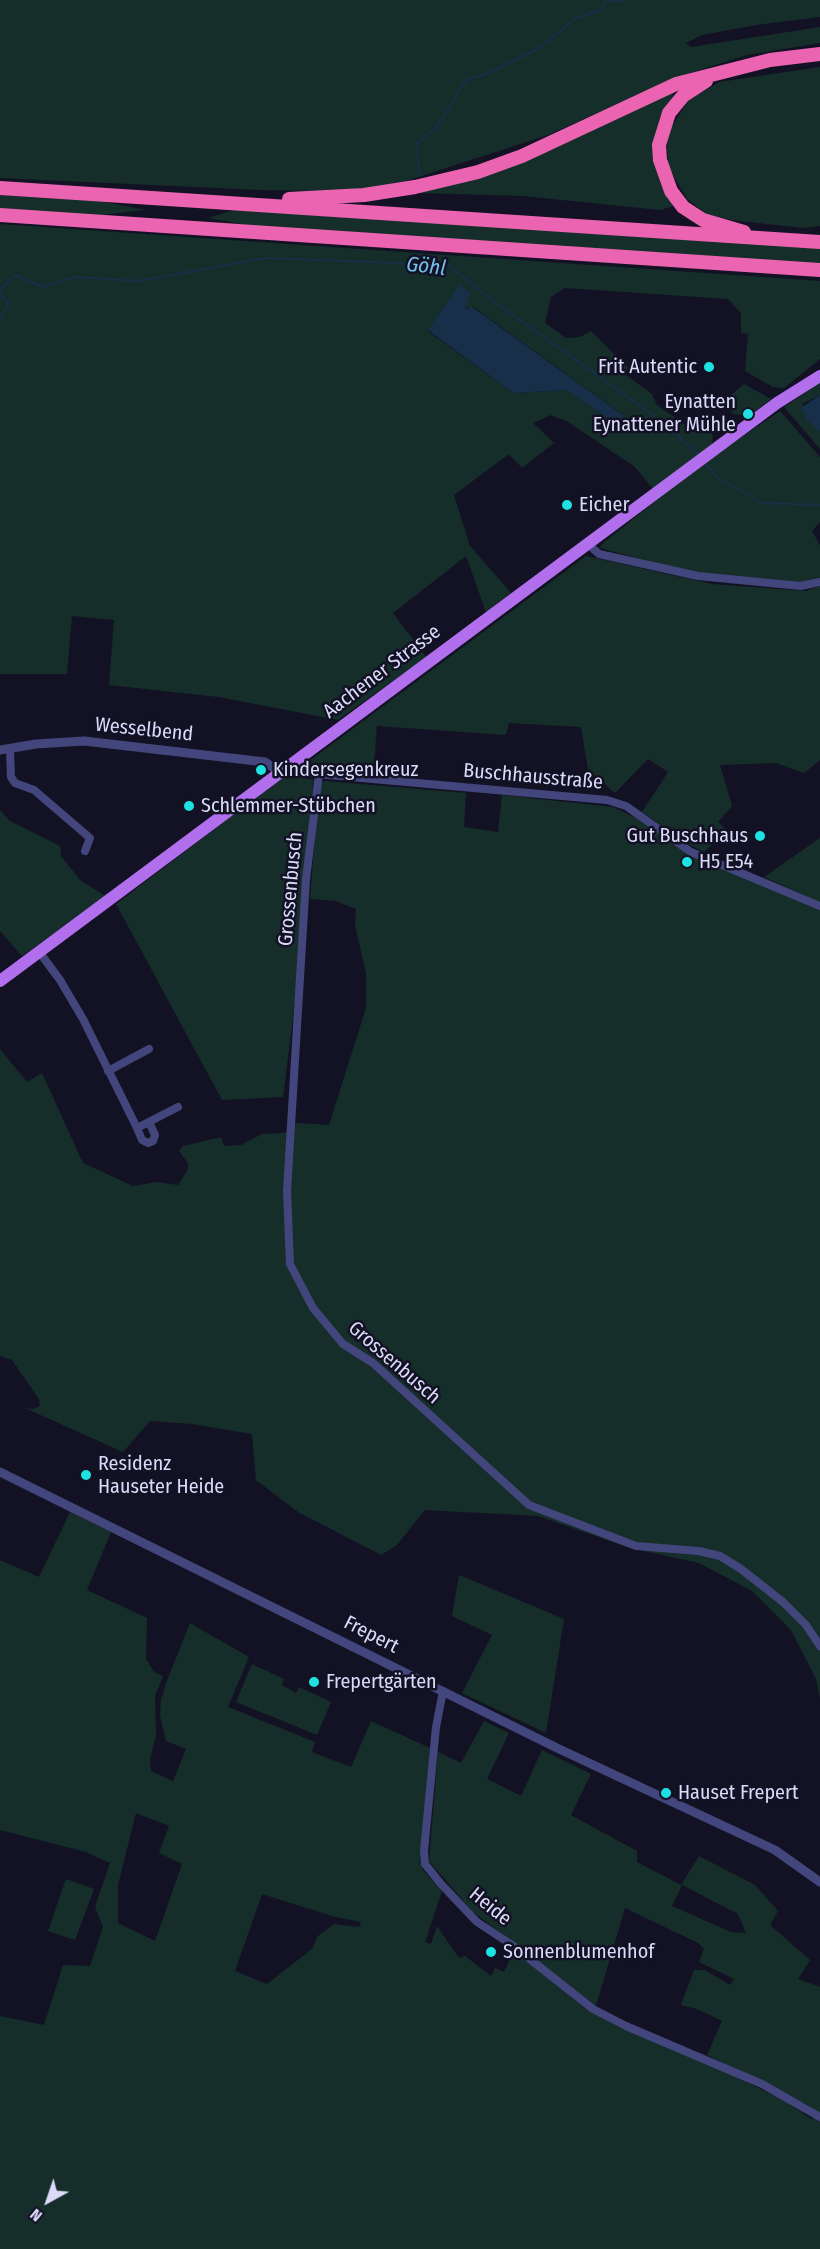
<!DOCTYPE html>
<html>
<head>
<meta charset="utf-8">
<style>
  body { margin:0 }
  #map { position:relative; width:820px; height:2249px; overflow:hidden; background:#131224; font-family:"Fira Sans Condensed",sans-serif }
  canvas { display:block }
  .north { position:absolute; left:18px; top:2171px; width:60px; height:60px; -webkit-text-stroke:4px #131224; paint-order:stroke; rotate:220deg; font-size:16px; font-weight:700; line-height:24px; text-align:center; color:#dbdafa }
  .north::after { content:''; display:block; margin:auto; width:21px; height:27px; background:#dbdafa; clip-path:polygon(50% 0,100% 100%,50% 72%,0 100%) }
</style>
</head>
<body>
<div id="map">
<canvas width="820" height="2249"></canvas>
<div class="north">N</div>
</div>
<script>
const ctx = document.querySelector('canvas').getContext('2d');
ctx.lineJoin = 'round';
function fillPath(path, color) {
  ctx.fillStyle = color;
  ctx.fill(path, 'evenodd');
}
function shape(rows) {
  const path = new Path2D();
  for (const r of rows) {
    path.moveTo(r[0], r[1]);
    for (let i = 2; i < r.length; i += 2) path.lineTo(r[i], r[i + 1]);
  }
  return path;
}
function strokePath(path, color, width, dash) {
  ctx.strokeStyle = color;
  ctx.lineWidth = width;
  ctx.lineCap = dash ? 'butt' : 'round';
  ctx.setLineDash(dash || []);
  ctx.stroke(path);
}
function drawText(font, color, halo, rows, align = 'center') {
  ctx.font = font + ' "Fira Sans Condensed",sans-serif';
  ctx.lineWidth = 5;
  ctx.setLineDash([]);
  ctx.textBaseline = 'middle';
  ctx.strokeStyle = halo;
  ctx.fillStyle = color;
  for (const [text, x, y, turn = 0] of rows) {
    ctx.save();
    ctx.translate(x, y);
    ctx.rotate((+turn || 0) * Math.PI / 180);
    ctx.textAlign = isNaN(turn) ? turn : align;
    if (halo) ctx.strokeText(text, 0, 0);
    ctx.fillText(text, 0, 0);
    ctx.restore();
  }
}
fillPath(shape([
  [0,0,820,0,820,17,756,25,702,35,686,43,691,47,820,27,820,43,747,55,687,74,665,82,548,135,406,181,366,188,328,191,261,190,0,178],
  [820,67,820,226,802,228,732,220,708,215,687,199,668,166,667,144,671,128,688,101,719,82],
  [673,92,673,98,659,119,655,164,664,192,674,206,660,210,523,196,419,193,478,176],
  [0,193,89,199,145,210,91,216,0,210],
  [242,208,820,247,820,264,254,226,208,218],
  [0,224,820,281,820,359,784,388,773,387,745,371,748,334,741,333,741,313,728,299,565,288,551,297,545,323,566,338,580,337,591,331,628,368,623,373,652,394,657,405,684,424,697,421,707,427,713,436,712,444,653,489,635,467,568,422,551,415,533,423,554,443,522,468,509,454,454,495,470,546,511,593,486,612,466,556,393,613,426,657,338,720,219,697,109,685,114,620,72,616,67,674,0,674],
  [471,293,464,306,469,309,472,306,623,415,617,425,567,390,513,393,428,331],
  [820,383,820,395,802,404,820,431,820,449,784,407],
  [744,384,771,399,748,416,733,414,724,401],
  [780,411,820,457,820,522,812,531,820,545,820,578,809,583,684,571,600,548,602,544,698,467],
  [586,556,712,584,806,591,820,586,820,760,804,773,776,763,720,765,732,806,718,822,727,830,704,852,690,845,642,812,668,772,648,759,615,793,588,770,581,727,509,723,506,735,377,726,373,776,301,767],
  [287,774,313,780,308,898,283,1097,222,1100,116,904],
  [325,781,466,793,464,827,498,832,502,795,613,807,636,818,689,854,820,909,820,1699,816,1679,791,1630,752,1591,699,1563,630,1548,538,1516,425,1510,397,1545,381,1555,298,1512,256,1480,252,1434,192,1424,150,1421,123,1452,25,1408,34,1409,40,1406,39,1399,12,1360,0,1356,0,1049,27,1082,42,1073,83,1163,133,1186,157,1182,178,1185,188,1169,188,1163,179,1151,183,1146,221,1137,224,1146,241,1145,262,1134,285,1133,297,1123,329,1125,366,1008,366,973,355,925,356,909,336,901,310,899,319,784],
  [0,810,10,821,60,846,61,856,81,881,106,896,22,956,0,931],
  [820,838,820,902,764,877],
  [70,1512,111,1532,87,1590,147,1618,146,1659,154,1672,163,1676,155,1696,156,1736,150,1759,151,1771,173,1781,186,1749,166,1741,160,1716,161,1700,168,1678,190,1623,249,1657,228,1707,315,1742,312,1752,351,1767,371,1721,430,1748,420,1861,423,1870,442,1891,425,1942,431,1944,437,1926,459,1958,465,1956,491,1976,495,1968,504,1972,514,1950,586,2009,624,2029,710,2064,785,2101,813,2120,808,2105,707,2055,722,2021,697,2009,681,2005,694,1970,705,1970,730,1985,734,1979,699,1962,704,1949,698,1943,625,1908,596,2006,472,1911,429,1861,438,1752,461,1763,484,1721,509,1733,487,1779,521,1796,542,1750,591,1774,571,1815,637,1851,637,1862,681,1885,699,1856,755,1885,778,1911,770,1925,810,1960,798,1979,820,1987,820,2249,0,2249,0,2016,44,2025,63,1965,90,1966,103,1927,95,1907,110,1863,86,1852,0,1830,0,1560,39,1577],
  [136,1813,169,1826,159,1853,182,1864,155,1941,118,1923,118,1885],
  [682,1885,738,1914,746,1933,731,1932,672,1906],
  [262,1894,332,1916,361,1922,359,1927,334,1924,318,1936,312,1949,267,1984,235,1971],
  [459,1575,564,1619,546,1733,462,1693,492,1635,452,1616],
  [252,1664,284,1679,282,1685,296,1693,299,1687,331,1702,317,1735,236,1702],
  [66,1879,94,1889,75,1940,48,1931]
]), '#162e2a');
fillPath(shape([
  [459,285,471,293,465,307,468,309,471,306,624,416,617,425,567,390,513,393,428,330],
  [820,395,820,431,807,420,801,408]
]), '#172f48');
strokePath(shape([
  [420,176,416,145,438,125,466,80,486,74,538,49,576,18,601,10,606,2,622,0],
  [0,290,15,275,43,287,75,277,139,281,266,258,448,265,492,300,660,420,700,456],
  [0,294,9,304,0,318],
  [705,463,717,477,762,503,820,505]
]), '#172f48', 2);
strokePath(shape([
  [588,544,599,554,698,576,801,586,820,582],
  [10,748,11,777,15,783,34,790,90,838,85,851],
  [293,764,306,773,607,800,626,806,691,852,820,906],
  [319,774,306,879,287,1191,290,1264,313,1308,343,1344,373,1363,529,1505,636,1546,699,1551,720,1556,741,1569,783,1602,806,1625,820,1646],
  [40,953,60,980,83,1019,137,1128,178,1107],
  [108,1071,149,1049],
  [137,1128,142,1140,148,1143,153,1141,155,1135,149,1122],
  [443,1691,436,1727,424,1851,425,1864,441,1884,477,1922,512,1945,593,2009,626,2026,762,2084,820,2117]
]), '#43467d', 8);
strokePath(shape([
  [0,750,36,744,84,741,265,762,281,773],
  [0,1472,557,1748,775,1850,820,1882]
]), '#43467d', 9);
strokePath(shape([
  [0,981,777,403,820,376]
]), '#b26fed', 12);
strokePath(shape([
  [706,81,683,96,669,113,659,145,660,160,671,191,683,207,703,220,744,232],
  [0,188,820,242],
  [289,199,364,195,415,187,478,172,522,156,676,84,770,60,820,54],
  [0,215,820,270]
]), '#eb64b1', 14);
for (const [x, y, r, color] of [
  [709,367,6,"#1ee1e2"],
  [748,414,6,"#1ee1e2"],
  [567,505,6,"#1ee1e2"],
  [261,770,6,"#1ee1e2"],
  [189,806,6,"#1ee1e2"],
  [760,836,6,"#1ee1e2"],
  [687,862,6,"#1ee1e2"],
  [86,1475,6,"#1ee1e2"],
  [314,1682,6,"#1ee1e2"],
  [666,1793,6,"#1ee1e2"],
  [491,1952,6,"#1ee1e2"]
]) {
  const dot = new Path2D();
  dot.arc(x, y, r, 0, 2 * Math.PI);
  ctx.fillStyle = color;
  ctx.fill(dot);
  strokePath(dot, '#131224', 2);
}
drawText('20px', '#dbdafa', '#131224', [
  ["Frit Autentic",697,367,"right"],
  ["Eynatten",736,402,"right"],
  ["Eynattener Mühle",736,425,"right"],
  ["Eicher",579,505],
  ["Kindersegenkreuz",273,770],
  ["Schlemmer-Stübchen",201,806],
  ["Gut Buschhaus",748,836,"right"],
  ["H5 E54",699,862],
  ["Residenz",98,1464],
  ["Hauseter Heide",98,1487],
  ["Frepertgärten",326,1682],
  ["Hauset Frepert",678,1793],
  ["Sonnenblumenhof",503,1952]
], 'left');
drawText('20px', '#dbdafa', '#131224', [
  ["Aachener Strasse",382,672,-37],
  ["Wesselbend",144,730,6],
  ["Buschhausstraße",533,777,5],
  ["Grossenbusch",291,889,-85],
  ["Grossenbusch",394,1363,41],
  ["Frepert",371,1635,27],
  ["Heide",490,1907,39]
]);
drawText('italic 21px', '#75c1ed', '#131224', [
  ["Göhl",426,267,7]
]);
</script>
</body>
</html>
